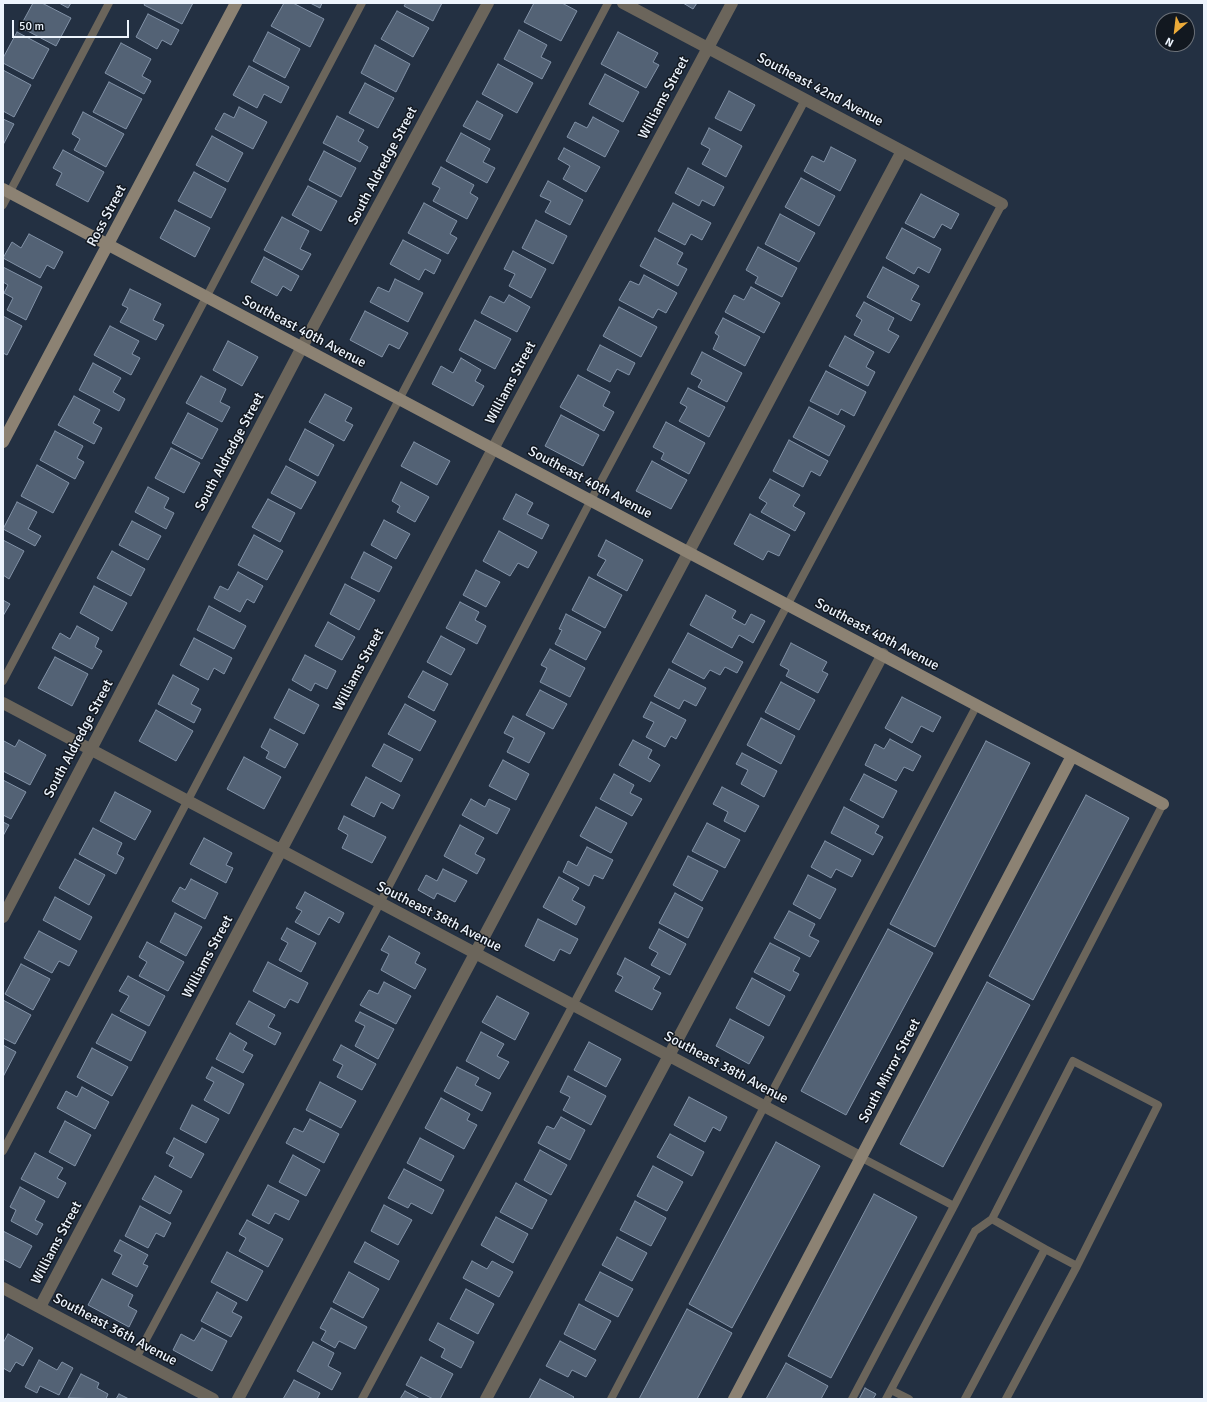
<!DOCTYPE html>
<html>
<head>
<meta charset="utf-8">
<style>
  body { margin:0 }
  #map { position:relative; width:1207px; height:1402px; overflow:hidden; background:#233042; font-family:Signika,sans-serif }
  canvas { display:block }
  .frame { position:absolute; inset:0; border:4px solid #edf4fd; pointer-events:none }
  .north { position:absolute; left:1155px; top:12px; width:40px; height:40px; box-sizing:border-box; background:#121820; border:1px solid #6a7078; border-radius:50%; rotate:208deg; font-size:11px; font-weight:700; line-height:16px; text-align:center; color:#edf4fd }
  .north::after { content:''; display:block; margin:auto; width:14px; height:18px; background:#ebaa39; clip-path:polygon(50% 0,100% 100%,50% 72%,0 100%) }
  .scale { position:absolute; left:12px; top:20px; width:117px; height:18px; box-sizing:border-box; border:2px solid #edf4fd; border-top:0; padding-left:5px; font-size:12px; line-height:14px; white-space:nowrap; color:#edf4fd; -webkit-text-stroke:3px #121820; paint-order:stroke }
</style>
</head>
<body>
<div id="map">
<canvas width="1207" height="1402"></canvas>
<div class="frame"></div>
<div class="north">N</div>
<div class="scale">50 m</div>
</div>
<script>
const ctx = document.querySelector('canvas').getContext('2d');
ctx.lineJoin = 'round';
function fillPath(path, color) {
  ctx.fillStyle = color;
  ctx.fill(path, 'evenodd');
}
function shape(rows) {
  const path = new Path2D();
  for (const r of rows) {
    path.moveTo(r[0], r[1]);
    for (let i = 2; i < r.length; i += 2) path.lineTo(r[i], r[i + 1]);
  }
  return path;
}
function strokePath(path, color, width, dash) {
  ctx.strokeStyle = color;
  ctx.lineWidth = width;
  ctx.lineCap = dash ? 'butt' : 'round';
  ctx.setLineDash(dash || []);
  ctx.stroke(path);
}
function drawText(font, color, halo, rows, align = 'center') {
  ctx.font = font + ' Signika,sans-serif';
  ctx.lineWidth = 3;
  ctx.setLineDash([]);
  ctx.textBaseline = 'middle';
  ctx.strokeStyle = halo;
  ctx.fillStyle = color;
  for (const [text, x, y, turn = 0] of rows) {
    ctx.save();
    ctx.translate(x, y);
    ctx.rotate((+turn || 0) * Math.PI / 180);
    ctx.textAlign = isNaN(turn) ? turn : align;
    if (halo) ctx.strokeText(text, 0, 0);
    ctx.fillText(text, 0, 0);
    ctx.restore();
  }
}
const building = shape([
  [33,3,42,3,71,18,56,46,20,27,33,3],
  [59,3,71,3,68,8,59,3],
  [145,3,193,3,182,24,144,5,145,3],
  [284,3,293,3,324,19,310,47,271,26,284,3],
  [310,3,322,3,320,8,310,3],
  [406,3,442,3,433,21,404,6,406,3],
  [534,3,562,3,577,11,561,41,524,22,534,3],
  [683,3,697,3,693,9,683,3],
  [397,11,429,28,413,57,381,39,397,11],
  [148,14,179,30,171,45,162,40,157,49,136,37,148,14],
  [519,30,547,45,541,57,551,62,542,79,504,59,519,30],
  [17,32,49,49,33,79,3,63,3,58,17,32],
  [268,32,300,49,285,78,253,61,268,32],
  [618,32,658,53,653,62,659,65,646,88,601,64,618,32],
  [121,43,151,59,142,76,151,81,144,94,105,73,121,43],
  [375,45,410,64,396,92,361,73,375,45],
  [498,64,533,83,517,113,482,94,498,64],
  [249,66,289,87,281,103,264,94,257,108,233,95,249,66],
  [3,70,31,85,14,117,3,111,3,70],
  [605,74,639,92,623,122,589,104,605,74],
  [109,82,142,99,126,129,93,112,109,82],
  [365,83,394,98,378,128,349,113,365,83],
  [729,91,755,105,741,131,715,118,729,91],
  [477,101,503,115,490,140,463,126,477,101],
  [239,107,267,122,253,149,215,129,224,113,234,118,239,107],
  [83,112,124,134,106,167,74,150,80,139,72,134,83,112],
  [337,116,364,130,358,141,368,147,360,162,323,143,337,116],
  [593,117,619,131,605,157,567,137,575,122,587,128,593,117],
  [3,119,14,124,3,145,3,119],
  [709,128,742,146,726,177,702,164,710,149,701,144,709,128],
  [461,133,490,149,483,162,495,168,487,183,446,161,461,133],
  [212,136,243,153,228,182,196,165,212,136],
  [831,147,856,160,840,191,804,171,812,156,824,162,831,147],
  [564,148,600,167,586,192,563,179,570,166,558,159,564,148],
  [63,150,104,172,88,202,56,185,62,173,53,168,63,150],
  [324,151,356,168,341,197,309,180,324,151],
  [441,167,474,185,470,193,478,198,467,219,433,201,440,188,432,184,441,167],
  [688,168,724,187,714,206,702,200,699,206,675,193,688,168],
  [194,172,226,189,211,218,178,201,194,172],
  [801,178,835,196,819,226,785,207,801,178],
  [548,181,583,200,570,225,545,212,551,201,540,196,548,181],
  [308,186,337,201,321,231,292,215,308,186],
  [921,194,959,214,951,229,942,224,934,238,905,223,921,194],
  [424,203,457,221,450,234,457,238,448,254,408,233,424,203],
  [673,203,711,223,702,240,691,234,685,245,658,231,673,203],
  [175,210,210,228,195,257,160,238,175,210],
  [780,214,815,233,799,262,765,244,780,214],
  [282,217,309,231,300,249,311,254,302,270,264,250,282,217],
  [536,220,567,236,553,264,522,248,536,220],
  [902,228,941,249,929,273,918,267,914,274,886,258,902,228],
  [29,234,63,252,54,269,47,265,40,278,3,258,12,242,21,248,29,234],
  [655,238,683,253,677,264,687,269,678,286,640,266,655,238],
  [403,240,441,260,434,274,425,269,419,280,390,264,403,240],
  [758,247,797,268,782,297,755,283,758,277,746,270,758,247],
  [513,251,546,269,531,298,509,286,515,274,504,269,513,251],
  [264,257,299,276,291,291,283,286,277,296,251,282,264,257],
  [3,267,42,287,26,320,7,310,13,298,4,293,8,285,3,282,3,267],
  [883,267,919,286,911,300,920,304,911,321,867,297,883,267],
  [644,275,677,293,666,313,658,309,653,318,619,300,630,281,639,285,644,275],
  [395,279,423,293,408,322,370,302,378,287,389,292,395,279],
  [751,287,780,303,764,333,725,312,734,295,744,300,751,287],
  [130,289,161,304,153,320,164,325,156,340,120,322,128,308,122,305,130,289],
  [509,295,530,307,517,332,481,313,490,296,504,303,509,295],
  [864,302,894,318,888,330,899,336,889,353,854,335,862,320,856,316,864,302],
  [619,307,657,327,641,357,603,336,619,307],
  [365,311,408,333,399,349,389,344,382,357,350,340,365,311],
  [3,316,22,326,7,355,3,353,3,316],
  [723,318,760,337,745,366,713,349,719,336,715,333,723,318],
  [475,320,511,339,495,369,459,350,475,320],
  [110,326,139,341,132,354,140,358,131,375,94,355,110,326],
  [845,336,874,352,866,367,875,372,868,386,829,366,845,336],
  [228,341,258,357,242,386,213,370,228,341],
  [600,345,635,363,629,375,617,369,610,382,587,370,600,345],
  [702,352,742,373,727,402,698,387,702,380,691,374,702,352],
  [461,358,481,370,475,381,484,386,473,406,432,384,441,366,453,373,461,358],
  [93,363,121,378,113,392,125,399,119,411,79,390,93,363],
  [826,371,866,392,854,416,841,409,838,415,810,401,826,371],
  [578,375,610,392,603,406,614,412,604,431,560,407,578,375],
  [201,376,226,389,220,402,230,407,222,422,186,403,201,376],
  [688,388,725,407,709,437,679,421,687,407,680,403,688,388],
  [325,394,352,408,345,421,353,425,344,441,309,422,325,394],
  [74,396,100,410,93,423,102,428,94,444,58,425,74,396],
  [809,407,845,426,829,456,793,437,809,407],
  [188,413,218,429,202,459,172,443,188,413],
  [561,415,599,435,583,466,545,446,561,415],
  [666,422,705,443,689,474,661,459,664,453,653,447,666,422],
  [305,429,334,445,318,476,289,460,305,429],
  [55,431,83,446,77,458,84,462,75,479,40,460,55,431],
  [789,440,828,461,820,476,811,471,803,487,773,471,789,440],
  [414,442,450,461,437,485,401,466,414,442],
  [171,448,200,463,184,493,155,478,171,448],
  [652,461,687,480,671,509,636,491,652,461],
  [37,465,69,483,53,513,21,496,37,465],
  [286,466,316,482,301,509,271,493,286,466],
  [770,479,800,495,793,506,805,513,795,531,761,512,767,503,759,498,770,479],
  [401,482,429,497,415,522,397,512,400,506,392,501,401,482],
  [148,487,169,498,164,508,174,513,166,529,135,512,148,487],
  [516,494,533,503,527,514,549,525,542,539,503,519,516,494],
  [268,499,295,513,280,542,252,527,268,499],
  [17,502,37,512,28,529,41,536,35,546,3,529,17,502],
  [750,514,790,535,779,556,768,551,763,560,734,544,750,514],
  [384,520,410,534,396,559,371,545,384,520],
  [132,521,161,536,148,560,119,545,132,521],
  [499,531,537,552,528,568,518,563,510,576,483,561,499,531],
  [254,535,283,551,267,580,238,565,254,535],
  [3,540,24,551,9,579,3,575,3,540],
  [606,540,643,560,627,591,597,575,606,560,598,556,606,540],
  [112,551,145,569,131,596,97,578,112,551],
  [364,552,392,567,379,592,351,578,364,552],
  [476,570,500,582,486,607,463,595,476,570],
  [238,572,263,586,254,603,247,599,240,612,214,598,220,586,228,590,238,572],
  [589,577,622,595,605,628,572,610,589,577],
  [345,584,375,600,359,630,330,614,345,584],
  [94,586,127,603,112,631,80,613,94,586],
  [706,595,736,611,732,618,745,625,751,614,765,621,753,643,739,635,732,648,690,625,706,595],
  [3,600,10,604,3,616,3,600],
  [460,602,479,612,475,620,486,626,477,644,446,628,460,602],
  [209,606,246,626,234,649,197,630,209,606],
  [566,614,601,632,586,660,555,644,562,630,559,629,566,614],
  [328,622,355,637,342,660,315,646,328,622],
  [77,626,99,638,95,647,102,651,92,669,52,648,60,633,70,639,77,626],
  [688,633,743,662,737,673,725,667,720,675,710,670,704,679,672,662,688,633],
  [441,636,465,649,451,675,427,662,441,636],
  [194,638,232,658,224,674,214,668,208,680,180,665,194,638],
  [791,643,827,662,822,671,828,674,818,693,786,676,789,670,780,665,791,643],
  [550,649,585,668,570,697,540,682,547,668,541,665,550,649],
  [305,655,336,671,327,689,315,683,311,691,292,680,305,655],
  [55,657,88,674,72,706,38,688,55,657],
  [669,669,706,688,696,706,684,700,679,709,654,696,669,669],
  [423,671,448,684,434,711,408,697,423,671],
  [173,675,199,689,191,704,201,709,194,723,158,704,173,675],
  [781,682,815,700,799,730,765,712,781,682],
  [289,689,319,705,304,734,274,718,289,689],
  [540,690,567,704,553,729,526,715,540,690],
  [902,697,941,717,933,732,921,726,912,743,885,728,902,697],
  [651,702,686,720,676,739,671,736,665,747,646,737,654,722,643,717,651,702],
  [405,704,436,721,420,751,388,734,405,704],
  [156,710,193,731,176,761,139,741,156,710],
  [513,716,545,733,529,763,507,752,514,738,504,733,513,716],
  [761,718,795,736,781,764,747,745,761,718],
  [270,729,298,744,285,768,266,758,269,752,261,747,270,729],
  [890,739,921,756,913,771,904,767,896,781,865,765,875,744,884,749,890,739],
  [19,740,46,755,30,785,3,771,3,742,4,741,15,747,19,740],
  [633,740,652,750,648,758,660,765,650,782,619,765,633,740],
  [986,741,1030,763,935,947,890,924,986,741],
  [384,744,413,759,401,782,372,766,384,744],
  [742,753,777,771,764,797,741,784,748,770,736,764,742,753],
  [244,757,281,777,264,809,227,789,244,757],
  [503,760,529,774,516,800,489,786,503,760],
  [614,774,634,785,630,793,642,799,632,816,600,799,614,774],
  [864,774,897,791,883,818,850,800,864,774],
  [366,777,400,795,393,809,381,802,374,817,351,805,366,777],
  [3,780,26,792,11,819,3,815,3,780],
  [722,787,759,806,745,832,724,821,728,812,713,804,722,787],
  [115,792,151,811,135,840,100,821,115,792],
  [1086,795,1129,818,1033,1000,989,976,1086,795],
  [471,799,485,807,489,799,510,809,497,834,462,815,471,799],
  [596,807,627,823,611,853,580,836,596,807],
  [844,807,879,826,875,833,883,837,873,855,831,833,844,807],
  [344,816,386,837,372,863,342,848,348,835,338,829,344,816],
  [3,822,9,825,3,836,3,822],
  [707,823,740,840,725,868,692,851,707,823],
  [460,825,484,838,475,854,485,859,477,874,444,856,460,825],
  [93,828,122,843,117,854,124,858,116,874,79,854,93,828],
  [204,838,232,853,226,865,233,868,226,883,190,864,204,838],
  [825,841,861,860,852,877,836,869,831,878,811,867,825,841],
  [587,847,613,860,603,879,594,875,589,886,563,872,568,861,577,866,587,847],
  [688,856,718,871,702,901,673,885,688,856],
  [75,859,105,875,89,905,59,888,75,859],
  [443,869,467,881,455,902,437,893,434,899,418,890,426,875,437,881,443,869],
  [808,875,836,889,820,919,793,904,808,875],
  [559,877,579,888,572,900,585,907,576,925,543,907,559,877],
  [191,879,218,893,205,919,172,901,180,887,185,890,191,879],
  [305,892,344,913,339,923,329,917,319,935,295,922,302,911,296,908,305,892],
  [675,893,703,908,688,938,659,923,675,893],
  [55,897,92,917,80,940,43,920,55,897],
  [789,911,815,924,809,936,819,941,810,957,774,938,789,911],
  [175,913,202,927,186,956,160,942,175,913],
  [538,919,578,939,570,954,560,949,554,961,525,946,538,919],
  [287,928,316,943,301,972,279,960,288,943,281,939,287,928],
  [659,929,686,944,670,975,651,965,658,953,649,948,659,929],
  [888,929,933,953,846,1115,801,1091,888,929],
  [39,931,77,951,69,966,59,961,52,973,24,958,39,931],
  [389,936,420,953,415,963,426,969,415,989,381,970,389,954,381,950,389,936],
  [147,942,184,962,168,991,139,976,147,962,139,957,147,942],
  [770,943,800,958,793,971,799,974,790,991,754,972,770,943],
  [625,958,660,977,653,989,661,993,652,1010,615,991,623,977,617,974,625,958],
  [268,962,308,983,298,1003,290,999,285,1008,253,991,268,962],
  [21,964,50,979,33,1010,5,994,21,964],
  [128,976,165,996,149,1026,120,1011,129,996,119,991,128,976],
  [752,978,785,996,769,1026,736,1008,752,978],
  [384,982,411,996,396,1024,360,1005,369,990,378,994,384,982],
  [987,982,1030,1005,943,1167,900,1144,987,982],
  [497,996,529,1013,515,1040,482,1022,497,996],
  [3,1000,31,1015,15,1044,3,1038,3,1000],
  [249,1001,275,1015,268,1027,281,1033,275,1045,236,1024,249,1001],
  [360,1012,394,1029,378,1059,355,1046,365,1026,355,1021,360,1012],
  [112,1014,146,1032,131,1061,96,1043,112,1014],
  [730,1019,764,1037,749,1064,716,1046,730,1019],
  [481,1032,504,1044,497,1056,509,1062,499,1079,466,1061,481,1032],
  [230,1033,247,1043,243,1050,253,1055,243,1073,216,1059,230,1033],
  [589,1042,621,1059,606,1087,574,1070,589,1042],
  [3,1045,16,1052,3,1077,3,1045],
  [341,1045,376,1064,362,1090,337,1077,343,1065,333,1060,341,1045],
  [92,1048,128,1067,112,1096,77,1077,92,1048],
  [212,1067,244,1084,229,1114,204,1100,214,1082,206,1078,212,1067],
  [457,1067,479,1078,475,1085,491,1093,482,1111,444,1091,457,1067],
  [568,1076,606,1096,591,1125,563,1110,570,1097,560,1092,568,1076],
  [320,1082,356,1101,341,1128,306,1110,320,1082],
  [82,1087,109,1102,95,1129,57,1108,66,1091,77,1097,82,1087],
  [689,1097,727,1117,720,1131,713,1127,705,1142,674,1125,689,1097],
  [441,1098,470,1114,467,1120,477,1125,464,1149,425,1128,441,1098],
  [192,1105,219,1119,206,1143,180,1129,192,1105],
  [561,1117,585,1130,570,1160,538,1143,547,1126,554,1129,561,1117],
  [310,1119,339,1134,324,1163,286,1143,294,1128,303,1132,310,1119],
  [65,1121,91,1135,75,1166,49,1152,65,1121],
  [670,1134,704,1152,692,1176,657,1157,670,1134],
  [174,1138,204,1154,191,1178,169,1166,174,1157,166,1153,174,1138],
  [420,1138,454,1156,441,1181,407,1163,420,1138],
  [776,1142,820,1166,732,1328,689,1304,776,1142],
  [540,1150,567,1165,551,1195,524,1180,540,1150],
  [35,1153,63,1168,57,1178,66,1183,58,1198,21,1179,35,1153],
  [293,1155,320,1170,306,1196,279,1182,293,1155],
  [653,1166,683,1182,667,1211,637,1196,653,1166],
  [404,1169,444,1190,432,1214,411,1203,408,1208,388,1198,404,1169],
  [155,1176,182,1191,170,1214,142,1199,155,1176],
  [516,1183,547,1200,532,1229,500,1212,516,1183],
  [268,1185,299,1201,289,1220,275,1213,269,1224,252,1215,268,1185],
  [20,1187,45,1201,35,1220,43,1224,37,1235,11,1221,16,1210,10,1207,20,1187],
  [874,1194,917,1217,831,1378,788,1356,874,1194],
  [635,1201,666,1218,651,1246,620,1230,635,1201],
  [384,1205,412,1220,398,1245,371,1231,384,1205],
  [140,1206,171,1223,164,1237,156,1233,148,1248,125,1236,140,1206],
  [496,1217,528,1234,513,1263,481,1245,496,1217],
  [247,1220,283,1239,268,1267,239,1251,246,1238,239,1234,247,1220],
  [3,1231,32,1246,20,1268,3,1259,3,1231],
  [617,1237,647,1253,632,1281,602,1265,617,1237],
  [120,1240,148,1255,143,1264,148,1266,137,1287,112,1274,122,1255,114,1251,120,1240],
  [365,1242,399,1261,389,1280,354,1262,365,1242],
  [227,1252,263,1271,247,1301,211,1282,227,1252],
  [472,1261,487,1269,492,1261,513,1272,499,1297,463,1278,472,1261],
  [349,1272,379,1289,363,1318,333,1302,349,1272],
  [600,1272,633,1289,618,1317,585,1300,600,1272],
  [102,1279,133,1295,128,1306,137,1311,129,1327,88,1305,102,1279],
  [466,1289,494,1304,478,1334,450,1319,466,1289],
  [217,1292,237,1303,232,1312,242,1317,231,1337,201,1321,217,1292],
  [579,1304,611,1321,595,1350,564,1334,579,1304],
  [331,1308,367,1327,355,1349,339,1341,335,1348,321,1340,326,1331,320,1328,331,1308],
  [687,1309,732,1333,697,1399,639,1399,687,1309],
  [438,1323,474,1342,461,1368,441,1357,445,1349,429,1340,438,1323],
  [202,1328,227,1341,212,1371,173,1350,181,1334,194,1341,202,1328],
  [8,1334,33,1348,23,1366,16,1362,10,1372,3,1368,3,1343,8,1334],
  [560,1341,596,1360,586,1377,572,1370,568,1377,546,1366,560,1341],
  [313,1342,334,1353,328,1366,341,1373,332,1390,297,1371,313,1342],
  [421,1357,453,1374,440,1399,433,1399,406,1385,421,1357],
  [39,1360,57,1370,62,1362,73,1368,59,1395,40,1386,37,1393,25,1387,39,1360],
  [786,1363,828,1386,821,1399,766,1399,786,1363],
  [81,1374,99,1383,97,1388,108,1394,106,1399,68,1398,81,1374],
  [540,1379,574,1397,572,1399,529,1399,540,1379],
  [294,1380,320,1393,317,1399,283,1399,294,1380],
  [865,1388,876,1394,873,1399,859,1399,865,1388],
  [405,1391,420,1399,400,1399,405,1391],
  [119,1394,129,1399,116,1399,119,1394]
]);
fillPath(building, '#536275');
strokePath(building, '#8292a7', 1);
strokePath(shape([
  [3,205,109,3],
  [3,681,362,3],
  [3,1151,608,3],
  [862,1158,954,1206],
  [1045,1249,1077,1266],
  [136,1358,380,903,591,500,805,100],
  [891,1390,909,1399],
  [362,1399,1002,204],
  [611,1399,765,1105,977,705],
  [852,1399,954,1206,1163,804],
  [886,1399,975,1231,992,1219,1073,1061,1158,1105,1077,1266,1006,1399],
  [965,1399,1045,1249,992,1219]
]), '#6b655b', 8);
strokePath(shape([
  [623,3,1002,204],
  [3,703,862,1158],
  [3,917,302,347,488,3],
  [3,1288,213,1399],
  [40,1307,493,449,732,3],
  [238,1399,902,151],
  [486,1399,883,654]
]), '#6b655b', 12);
strokePath(shape([
  [3,189,1163,804],
  [3,442,236,3],
  [734,1399,1072,756]
]), '#8c8273', 12);
drawText('14px', '#edf4fd', '#121820', [
  ["Southeast 42nd Avenue",820,90,28],
  ["Williams Street",664,98,-62],
  ["South Aldredge Street",383,166,-62],
  ["Ross Street",107,216,-62],
  ["Southeast 40th Avenue",304,332,28],
  ["Williams Street",511,383,-62],
  ["South Aldredge Street",230,452,-62],
  ["Southeast 40th Avenue",590,483,28],
  ["Southeast 40th Avenue",877,635,28],
  ["Williams Street",359,670,-62],
  ["South Aldredge Street",79,739,-62],
  ["Southeast 38th Avenue",439,917,27],
  ["Williams Street",208,957,-62],
  ["Southeast 38th Avenue",726,1068,28],
  ["South Mirror Street",890,1071,-62],
  ["Williams Street",57,1243,-62],
  ["Southeast 36th Avenue",115,1330,28]
]);
</script>
</body>
</html>
